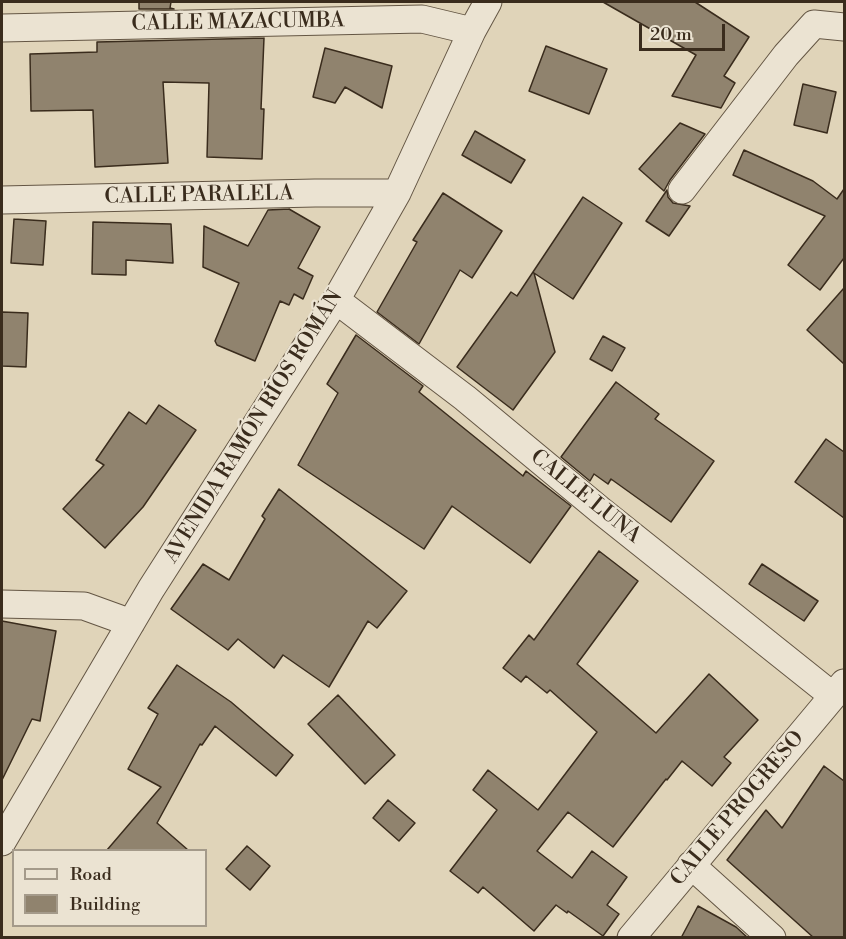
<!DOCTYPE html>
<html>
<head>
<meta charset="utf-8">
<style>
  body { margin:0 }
  #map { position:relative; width:846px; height:939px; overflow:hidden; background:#e0d4b9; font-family:"Libre Bodoni",serif }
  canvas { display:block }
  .frame { position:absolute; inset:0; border:3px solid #3a2c1d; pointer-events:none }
  .legend { position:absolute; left:12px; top:849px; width:195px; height:78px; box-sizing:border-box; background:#ebe3d2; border:2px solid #a49a8a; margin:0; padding:8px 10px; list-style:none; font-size:18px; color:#3a2c1d }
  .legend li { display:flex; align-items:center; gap:12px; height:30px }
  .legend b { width:30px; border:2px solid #a49a8a }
  .scale { position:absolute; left:639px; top:24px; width:86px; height:27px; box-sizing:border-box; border:3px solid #3a2c1d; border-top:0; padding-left:8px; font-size:18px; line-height:21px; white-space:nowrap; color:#3a2c1d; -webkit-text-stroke:4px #ebe3d2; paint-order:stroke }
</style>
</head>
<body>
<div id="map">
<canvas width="846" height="939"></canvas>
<div class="frame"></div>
<ul class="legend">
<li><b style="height:8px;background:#ebe3d2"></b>Road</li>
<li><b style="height:16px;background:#90836e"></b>Building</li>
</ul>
<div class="scale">20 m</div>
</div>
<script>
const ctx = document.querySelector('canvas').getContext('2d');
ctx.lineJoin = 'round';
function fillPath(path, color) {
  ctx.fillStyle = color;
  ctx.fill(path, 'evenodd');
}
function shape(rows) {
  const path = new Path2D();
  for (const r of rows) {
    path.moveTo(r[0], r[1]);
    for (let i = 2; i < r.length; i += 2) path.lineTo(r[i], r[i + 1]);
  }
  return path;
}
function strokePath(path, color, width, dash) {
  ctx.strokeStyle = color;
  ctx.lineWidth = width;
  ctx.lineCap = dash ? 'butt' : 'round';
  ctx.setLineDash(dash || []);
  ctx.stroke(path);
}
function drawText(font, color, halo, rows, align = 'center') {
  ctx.font = font + ' "Libre Bodoni",serif';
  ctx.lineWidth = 4.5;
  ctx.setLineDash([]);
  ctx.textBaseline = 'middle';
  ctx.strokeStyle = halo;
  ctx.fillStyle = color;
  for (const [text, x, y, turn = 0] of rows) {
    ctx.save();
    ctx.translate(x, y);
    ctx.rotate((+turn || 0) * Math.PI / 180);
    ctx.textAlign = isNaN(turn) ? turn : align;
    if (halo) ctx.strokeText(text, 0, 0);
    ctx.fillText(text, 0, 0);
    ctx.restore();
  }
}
const building = shape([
  [139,2,171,2,170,8,174,9,139,9,139,2],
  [603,2,695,2,749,37,724,76,735,83,721,108,672,96,696,55,603,2],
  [264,38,261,109,264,109,262,159,207,157,209,83,163,82,168,163,95,167,93,110,31,111,30,54,97,52,97,42,264,38],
  [546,46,607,69,589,114,529,91,546,46],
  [325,48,392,66,382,108,345,87,335,103,313,97,325,48],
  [803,84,836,92,827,133,794,125,803,84],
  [680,123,705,134,670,180,664,191,639,169,680,123],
  [475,131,525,160,511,183,462,155,475,131],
  [744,150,813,181,837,199,844,189,844,258,820,290,788,265,825,216,733,175,744,150],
  [667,190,668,197,673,203,690,206,669,236,646,221,667,190],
  [443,193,502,231,472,278,460,270,419,344,377,312,417,242,413,240,443,193],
  [583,197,622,223,573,299,534,273,555,352,513,410,457,367,511,292,517,296,583,197],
  [289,209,320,227,298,268,313,276,303,299,294,294,289,305,280,301,255,361,217,345,215,341,239,283,203,267,204,226,248,246,268,210,289,209],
  [14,219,46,221,43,265,11,263,14,219],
  [93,222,171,224,173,263,126,260,126,275,92,274,93,222],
  [844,288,844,364,807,330,844,288],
  [2,312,28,313,26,367,2,366,2,312],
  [356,335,423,386,419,392,523,476,526,471,571,506,530,563,452,506,424,549,298,465,338,393,327,384,356,335],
  [603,336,625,348,612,371,590,359,603,336],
  [616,382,659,414,655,419,714,461,671,522,611,479,608,484,594,474,590,481,561,457,616,382],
  [159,405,196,430,143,507,105,548,63,509,104,465,96,460,129,412,146,424,159,405],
  [826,439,844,452,844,518,795,482,826,439],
  [279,489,407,591,377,628,368,621,329,687,283,655,274,668,238,639,228,650,171,609,203,564,229,580,265,519,262,516,279,489],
  [599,551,638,581,577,664,656,733,709,674,758,720,724,757,731,763,712,786,682,761,667,780,666,779,613,847,568,812,537,851,572,878,592,851,627,877,607,905,619,914,603,936,568,911,567,913,556,905,534,931,483,887,478,893,450,871,497,810,473,790,488,770,538,810,597,732,550,690,547,693,526,676,521,682,503,668,529,635,534,640,599,551],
  [762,564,818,601,804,621,749,584,762,564],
  [2,621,56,631,40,721,32,719,2,780,2,621],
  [177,665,231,702,293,755,276,776,215,726,202,745,200,744,157,823,188,850,107,850,161,787,128,769,158,714,148,708,177,665],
  [338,695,395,755,365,784,308,724,338,695],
  [824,766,844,781,844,938,814,938,727,860,766,810,782,828,824,766],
  [388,800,415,823,399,841,373,818,388,800],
  [247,846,270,866,250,890,226,869,247,846],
  [698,906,736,927,748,938,681,938,698,906]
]);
fillPath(building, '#90836e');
strokePath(building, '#3a2c1d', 1.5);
const minor = shape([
  [814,24,844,27],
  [2,28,422,19,472,31],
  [682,190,786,55,814,24],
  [2,200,315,193,397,193],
  [336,300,465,398,600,510,833,696],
  [2,604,84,606,131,623],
  [2,842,151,589,336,300,397,193,472,31,488,2],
  [691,865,772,938],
  [631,938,844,683]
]);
strokePath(minor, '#645644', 29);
strokePath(minor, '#ebe3d2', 27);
drawText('21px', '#3a2c1d', '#ebe3d2', [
  ["CALLE MAZACUMBA",238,23,-1],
  ["CALLE PARALELA",199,196,-1],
  ["AVENIDA RAMÓN RÍOS ROMÁN",254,427,-58],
  ["CALLE LUNA",585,497,39],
  ["CALLE PROGRESO",738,809,-50]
]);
</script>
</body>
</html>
